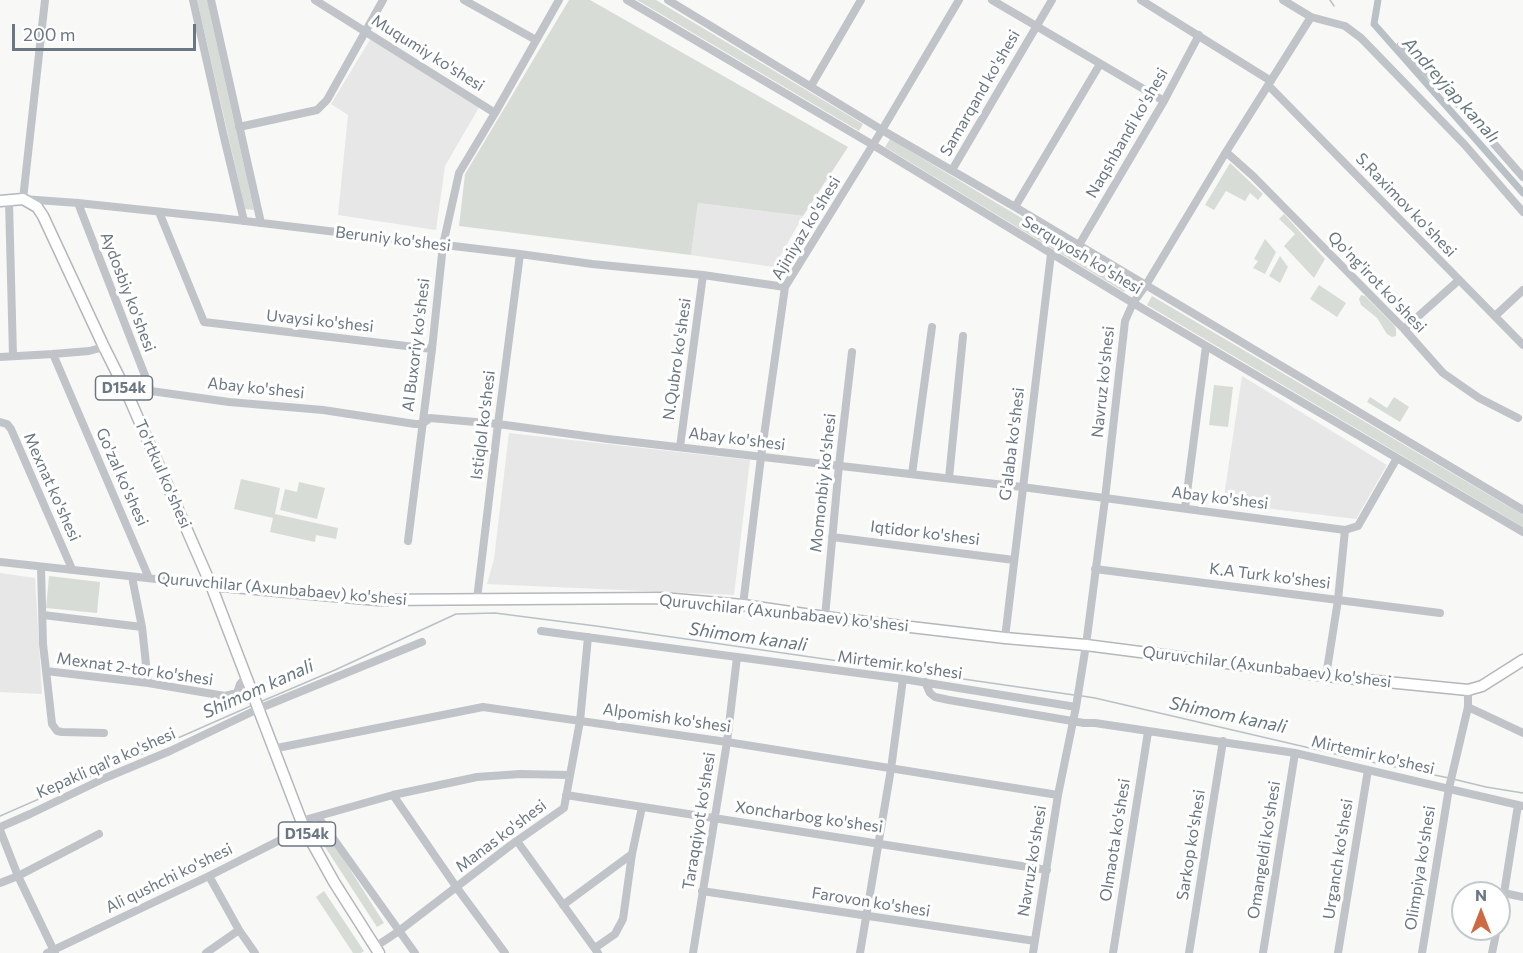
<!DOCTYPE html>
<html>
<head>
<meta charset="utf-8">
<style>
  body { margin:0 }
  #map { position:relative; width:1523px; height:953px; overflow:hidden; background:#f8f8f6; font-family:Commissioner,sans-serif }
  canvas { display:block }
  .north { position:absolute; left:1451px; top:881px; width:60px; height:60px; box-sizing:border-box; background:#fff; border:2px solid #c4c9cd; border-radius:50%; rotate:0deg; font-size:16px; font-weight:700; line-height:24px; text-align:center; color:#6b7783 }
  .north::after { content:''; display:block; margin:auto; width:21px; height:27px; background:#cd6a41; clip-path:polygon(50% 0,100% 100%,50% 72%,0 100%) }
  .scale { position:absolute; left:12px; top:24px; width:184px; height:27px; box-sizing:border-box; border:3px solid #6b7783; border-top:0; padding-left:8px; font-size:18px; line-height:21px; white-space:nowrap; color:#6b7783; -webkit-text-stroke:4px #fff; paint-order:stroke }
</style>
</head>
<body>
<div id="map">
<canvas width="1523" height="953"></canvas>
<div class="north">N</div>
<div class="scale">200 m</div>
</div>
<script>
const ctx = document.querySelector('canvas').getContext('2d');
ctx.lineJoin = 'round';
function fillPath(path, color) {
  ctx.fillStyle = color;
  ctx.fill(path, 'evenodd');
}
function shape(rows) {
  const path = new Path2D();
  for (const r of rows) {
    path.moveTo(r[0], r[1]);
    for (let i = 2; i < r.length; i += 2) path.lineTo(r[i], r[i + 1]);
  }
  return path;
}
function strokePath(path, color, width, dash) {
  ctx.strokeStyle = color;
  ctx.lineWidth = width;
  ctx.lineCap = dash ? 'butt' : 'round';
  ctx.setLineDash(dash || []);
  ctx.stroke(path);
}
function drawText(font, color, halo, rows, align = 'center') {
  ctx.font = font + ' Commissioner,sans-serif';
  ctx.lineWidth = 6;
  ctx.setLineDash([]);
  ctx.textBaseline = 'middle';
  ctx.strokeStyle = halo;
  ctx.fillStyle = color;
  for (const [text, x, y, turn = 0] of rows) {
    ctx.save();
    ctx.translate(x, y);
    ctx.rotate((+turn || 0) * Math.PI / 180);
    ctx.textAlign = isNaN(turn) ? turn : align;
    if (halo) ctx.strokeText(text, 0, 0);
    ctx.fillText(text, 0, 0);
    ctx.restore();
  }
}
fillPath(shape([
  [371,38,481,104,445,166,436,230,338,215,348,115,331,104],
  [698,203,803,216,774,267,691,255],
  [1242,376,1387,465,1356,519,1223,503],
  [509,433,750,460,734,595,487,584,494,559],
  [0,573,35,578,42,694,0,692]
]), '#e6e7e6');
fillPath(shape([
  [197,0,207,0,254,210,245,209],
  [569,0,590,0,848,147,803,216,698,203,691,255,459,226,465,174],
  [637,0,656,0,863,124,859,131],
  [890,139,1130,283,1124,292,885,147],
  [1230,163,1263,194,1258,200,1250,193,1245,201,1226,191,1214,210,1205,205],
  [1284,214,1325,259,1314,278,1284,246,1295,234,1279,219],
  [1265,239,1276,252,1265,274,1253,268,1258,261,1254,259],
  [1280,256,1288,267,1280,283,1269,276],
  [1319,285,1346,303,1337,317,1310,299],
  [1361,295,1365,296,1394,325,1396,329,1396,336,1392,337,1387,334,1377,318,1361,305,1359,299],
  [1152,296,1523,515,1523,527,1147,305],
  [1214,385,1233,387,1228,427,1209,425],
  [1370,397,1387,408,1394,397,1409,407,1400,422,1367,402],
  [241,479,280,488,275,514,338,528,336,539,316,535,315,542,270,532,273,518,234,509],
  [299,482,325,488,317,519,280,510,285,489,297,492],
  [49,576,100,582,97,613,46,608],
  [322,825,384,923,377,927,314,830],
  [324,891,364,951,361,953,353,953,316,897]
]), '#d8dcd6');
strokePath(shape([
  [1330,0,1334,6],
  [1082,696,1095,698,1357,759,1449,778],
  [260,702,335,670,456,614,495,613,596,626,1074,695],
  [1453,779,1486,787,1523,793],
  [0,816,253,705]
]), '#b9c1c6', 1.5);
strokePath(shape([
  [1378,0,1374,24,1523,193]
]), '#b9c1c6', 7);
const major = shape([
  [0,201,23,199,37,207,43,216,104,347,127,393,211,585,304,828,334,882,379,953],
  [211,585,378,600,663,598,743,605,825,617,1005,638,1086,645,1326,676,1468,690,1482,686,1523,660]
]);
strokePath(major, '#b4b7bb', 13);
strokePath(shape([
  [45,0,23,199,78,203,220,218,520,254,592,264,703,275,785,287],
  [193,0,223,133,244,221],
  [211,0,261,223],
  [315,0,495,113],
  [464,0,536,40],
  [627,0,873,145,1133,303,1523,532],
  [668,0,882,130,1015,207,1523,510],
  [992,0,1164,101],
  [1141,0,1271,81],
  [1283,0,1311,17,1345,26,1361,38,1464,144,1523,212],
  [1400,46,1467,113,1523,177],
  [1268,85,1523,345],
  [811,86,861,0],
  [239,127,317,110,327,100,383,0],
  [1226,152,1253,176,1404,329,1443,373,1479,398,1518,418],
  [952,170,1052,0],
  [9,201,13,356],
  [78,203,151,391],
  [1015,207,1100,64],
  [159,212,204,322,432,349],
  [1079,245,1164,101,1199,35],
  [1495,316,1523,290],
  [1404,329,1459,280],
  [53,354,149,578],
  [0,357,53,354,89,351,104,347],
  [127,393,140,391,151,391,229,402,323,410,415,424,422,424,430,418,498,424,608,439,1022,487,1345,530],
  [0,422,7,424,11,429,72,569],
  [680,447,703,275],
  [912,474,932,327],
  [949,478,963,336],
  [1185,508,1206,346],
  [832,537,1014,560],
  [408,541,432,349,443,245,459,173,495,113,559,0],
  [0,562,211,585],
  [41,567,43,644,52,724,57,731,62,732,104,733],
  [1095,569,1440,613],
  [132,577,142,627,148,683],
  [477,599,498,424,520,254],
  [743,605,761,457,785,287,882,130,959,0],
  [43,615,142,627],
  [825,617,839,465,852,352],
  [541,631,903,679,1076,707],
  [1005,638,1051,254],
  [46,671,148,683,225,696,237,693,240,684,246,677],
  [1326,676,1338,600,1345,530,1358,526,1397,458],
  [925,682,930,693,935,697,949,700,1084,723,1095,723,1295,753,1523,806],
  [1468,707,1523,733],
  [272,749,483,707,727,742,1058,795],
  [393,795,457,888,505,953],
  [566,795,1047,870],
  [318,817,415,953],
  [301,821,393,795,477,777,520,774,570,775],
  [0,827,30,814,105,778,170,751,258,709,422,642],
  [0,830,18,876,55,953],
  [517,841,598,953],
  [209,876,239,930,255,953],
  [0,883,18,876,99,834],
  [702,891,1035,941],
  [1504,893,1523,897],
  [563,905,632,854],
  [1499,918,1504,893,1518,805],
  [375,947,399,931,511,845,564,808,580,721,588,637],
  [595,948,615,934,623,919,632,854,642,807],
  [47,953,209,876,304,828],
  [206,953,239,930],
  [693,953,727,742,737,657],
  [860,953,891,769,903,679],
  [1033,953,1058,795,1076,707,1086,645,1105,499,1125,321,1133,303,1146,285,1226,152,1311,17],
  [1113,953,1148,732],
  [1189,953,1223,741],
  [1263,953,1295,753],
  [1338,953,1368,770],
  [1422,953,1449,788,1468,707,1468,690],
  [1492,953,1497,929]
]), '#c0c3c7', 8);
strokePath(major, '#fff', 10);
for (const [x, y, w] of [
  [124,388,57],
  [307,834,57]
]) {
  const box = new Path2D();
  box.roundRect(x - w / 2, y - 12, w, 24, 4.5);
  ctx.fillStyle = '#fff';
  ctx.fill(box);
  strokePath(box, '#6b7783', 1.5);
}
drawText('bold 15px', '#6b7783', null, [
  ["D154k",124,388],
  ["D154k",307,834]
]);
drawText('16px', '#6b7783', '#fff', [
  ["Muqumiy ko'shesi",428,53,32],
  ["Samarqand ko'shesi",980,93,-60],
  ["Naqshbandi ko'shesi",1127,133,-60],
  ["S.Raximov ko'shesi",1406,205,46],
  ["Ajiniyaz ko'shesi",806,228,-59],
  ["Beruniy ko'shesi",393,239,7],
  ["Serquyosh ko'shesi",1082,255,31],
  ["Qo'ng'irot ko'shesi",1377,282,46],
  ["Aydosbiy ko'shesi",128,292,69],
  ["Uvaysi ko'shesi",320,321,6],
  ["Al Buxoriy ko'shesi",416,345,-83],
  ["N.Qubro ko'shesi",677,359,-82],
  ["Navruz ko'shesi",1103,382,-84],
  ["Abay ko'shesi",256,388,6],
  ["Istiqlol ko'shesi",483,425,-83],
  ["Abay ko'shesi",737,439,7],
  ["G'alaba ko'shesi",1012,444,-83],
  ["To'rtkul ko'shesi",163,474,66],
  ["Go'zal ko'shesi",122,477,66],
  ["Momonbiy ko'shesi",823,483,-84],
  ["Mexnat ko'shesi",52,487,66],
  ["Abay ko'shesi",1220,498,7],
  ["Iqtidor ko'shesi",925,533,7],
  ["K.A Turk ko'shesi",1270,576,7],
  ["Quruvchilar (Axunbabaev) ko'shesi",282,589,5],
  ["Quruvchilar (Axunbabaev) ko'shesi",784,613,6],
  ["Mirtemir ko'shesi",900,665,8],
  ["Quruvchilar (Axunbabaev) ko'shesi",1267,667,7],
  ["Mexnat 2-tor ko'shesi",135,669,8],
  ["Alpomish ko'shesi",667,718,8],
  ["Mirtemir ko'shesi",1373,755,13],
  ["Kepakli qal'a ko'shesi",106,763,-24],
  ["Xoncharbog ko'shesi",809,817,8],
  ["Taraqqiyot ko'shesi",699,821,-81],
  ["Manas ko'shesi",501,836,-37],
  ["Olmaota ko'shesi",1115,840,-81],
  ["Sarkop ko'shesi",1191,845,-81],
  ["Omangeldi ko'shesi",1264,850,-81],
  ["Urganch ko'shesi",1338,859,-81],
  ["Navruz ko'shesi",1032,861,-81],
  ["Olimpiya ko'shesi",1420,868,-81],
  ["Ali qushchi ko'shesi",169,878,-26],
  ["Farovon ko'shesi",871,902,9]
]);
drawText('italic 18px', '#67777f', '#fff', [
  ["Andreyjap kanalı",1451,90,48],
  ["Shimom kanali",748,637,8],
  ["Shimom kanali",258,689,-24],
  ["Shimom kanali",1228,715,12]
]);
</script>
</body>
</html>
